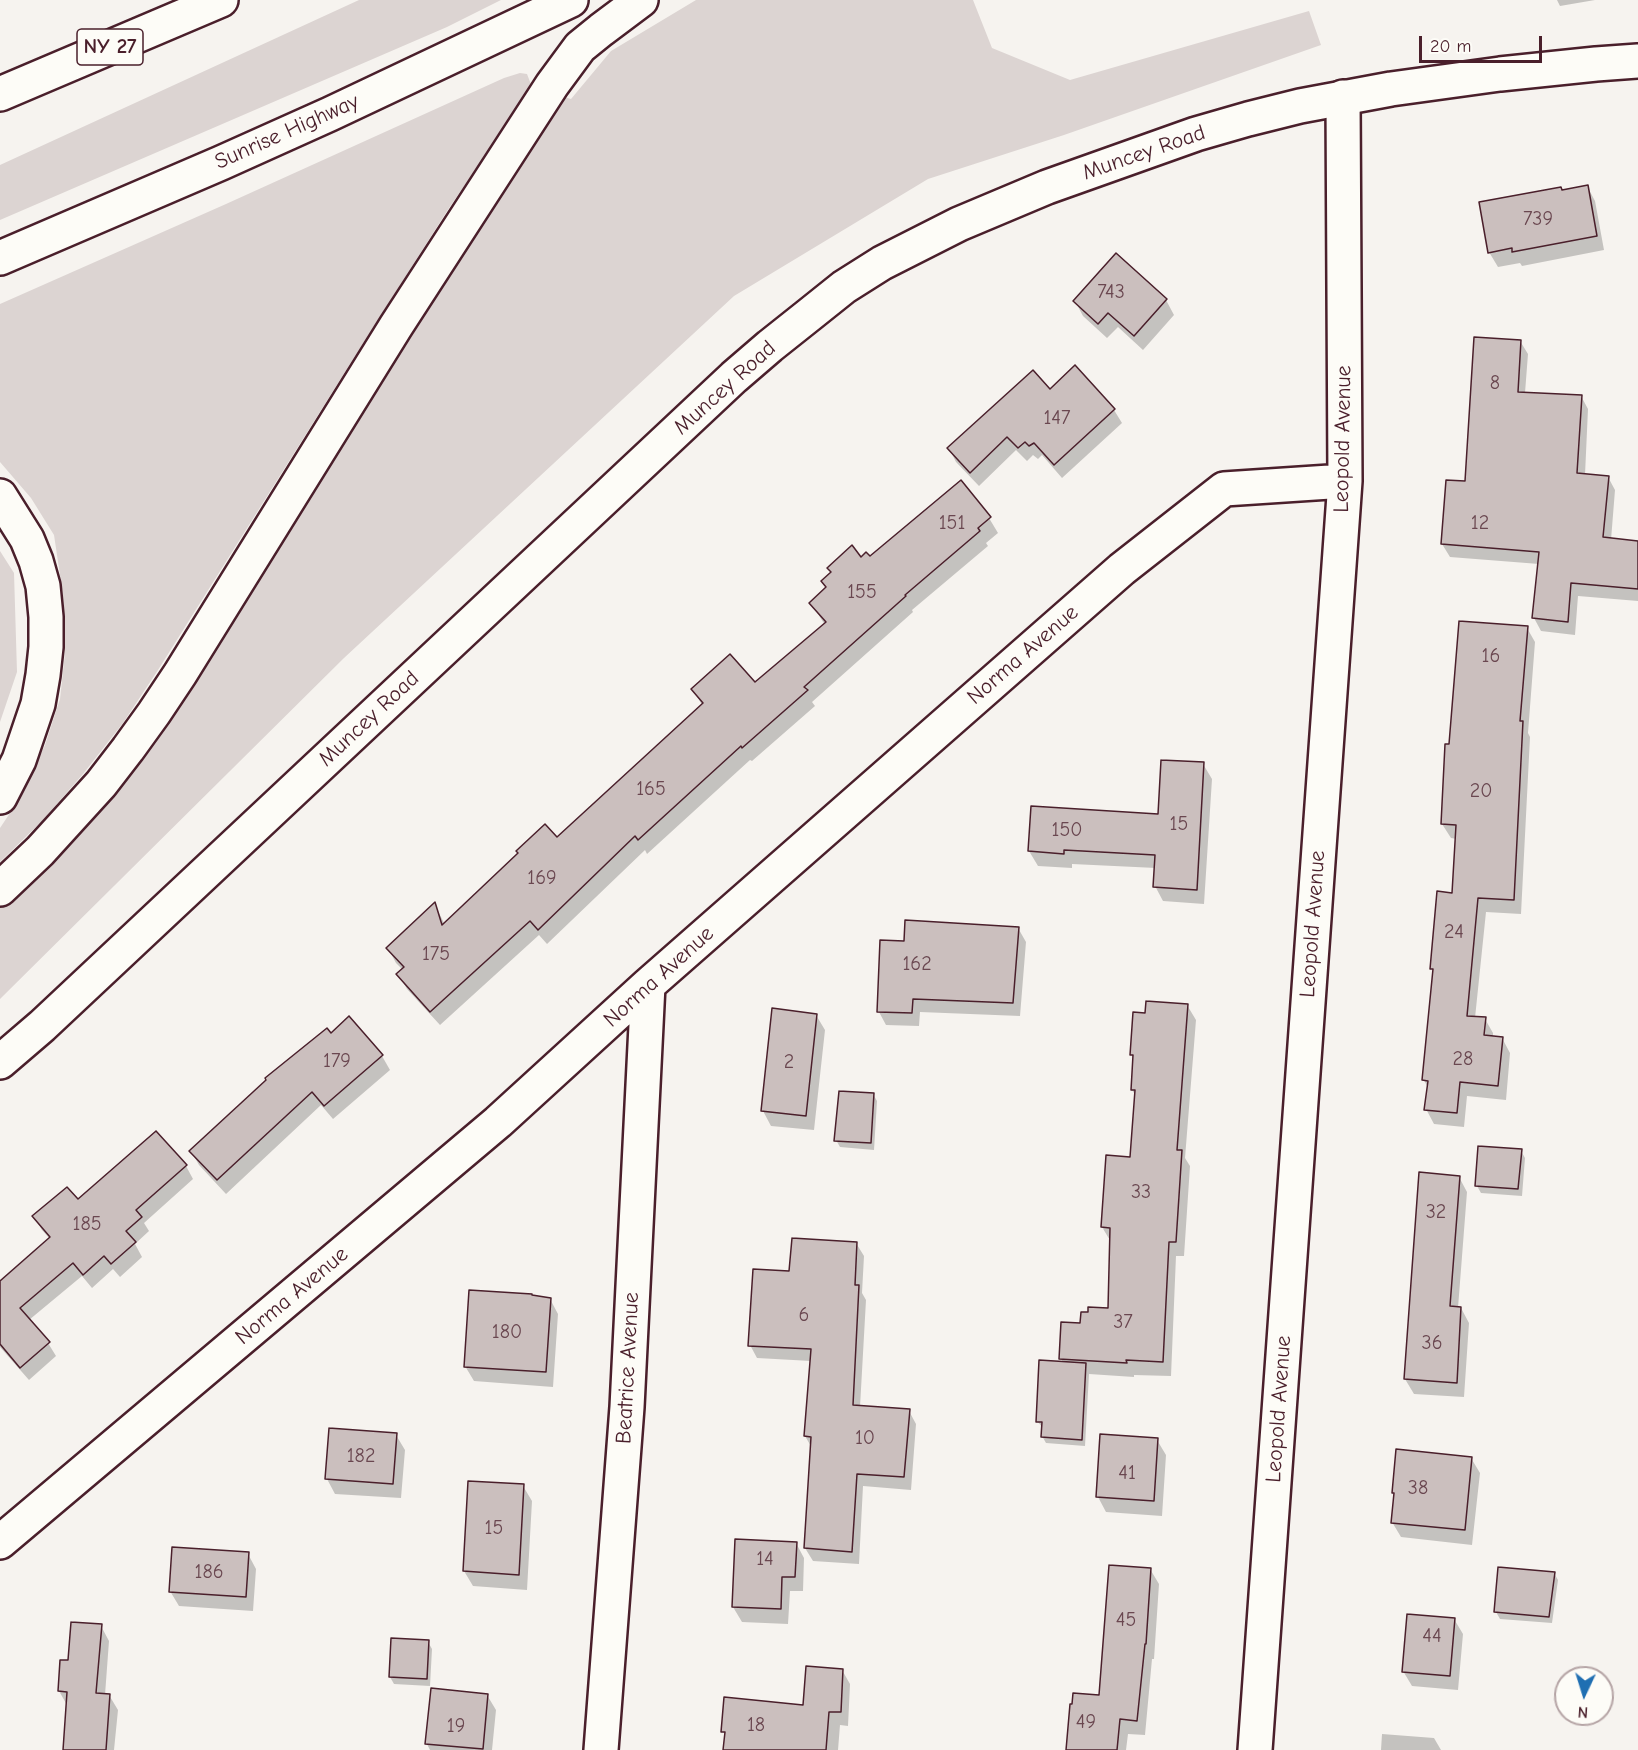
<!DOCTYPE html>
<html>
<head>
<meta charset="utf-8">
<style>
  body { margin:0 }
  #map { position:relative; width:1638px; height:1750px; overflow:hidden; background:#f6f3ef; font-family:"Comic Neue",sans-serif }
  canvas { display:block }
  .north { position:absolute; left:1554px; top:1666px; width:60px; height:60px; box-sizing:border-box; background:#fdfcf7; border:2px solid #b5a4a5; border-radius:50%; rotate:184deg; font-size:16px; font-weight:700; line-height:24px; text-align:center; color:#4a1f2b }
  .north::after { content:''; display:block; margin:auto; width:21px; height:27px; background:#1f6fb2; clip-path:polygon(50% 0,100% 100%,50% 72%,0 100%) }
  .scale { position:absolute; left:1419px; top:36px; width:123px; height:27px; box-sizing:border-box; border:3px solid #4a1f2b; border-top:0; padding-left:8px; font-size:18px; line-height:21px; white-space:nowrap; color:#4a1f2b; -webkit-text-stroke:4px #fdfcf7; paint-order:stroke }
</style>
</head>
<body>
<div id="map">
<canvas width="1638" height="1750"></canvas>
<div class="north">N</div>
<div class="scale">20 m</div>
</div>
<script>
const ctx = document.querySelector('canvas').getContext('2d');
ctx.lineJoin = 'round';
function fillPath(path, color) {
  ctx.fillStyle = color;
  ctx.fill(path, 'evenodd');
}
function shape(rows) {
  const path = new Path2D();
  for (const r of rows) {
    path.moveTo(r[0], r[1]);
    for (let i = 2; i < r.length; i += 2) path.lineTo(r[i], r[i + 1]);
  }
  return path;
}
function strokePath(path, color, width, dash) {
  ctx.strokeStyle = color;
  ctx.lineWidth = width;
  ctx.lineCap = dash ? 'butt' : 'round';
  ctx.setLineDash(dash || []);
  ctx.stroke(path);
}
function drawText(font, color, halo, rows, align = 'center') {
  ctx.font = font + ' "Comic Neue",sans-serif';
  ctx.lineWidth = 4.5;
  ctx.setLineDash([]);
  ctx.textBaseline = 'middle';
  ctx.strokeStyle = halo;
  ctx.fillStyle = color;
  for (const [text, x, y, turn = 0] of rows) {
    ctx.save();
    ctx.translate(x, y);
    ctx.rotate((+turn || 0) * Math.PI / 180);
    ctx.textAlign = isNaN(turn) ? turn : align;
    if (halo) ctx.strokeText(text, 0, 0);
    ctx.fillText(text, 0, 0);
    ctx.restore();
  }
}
fillPath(shape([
  [359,0,501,0,447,27,0,220,0,165],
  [696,0,973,0,992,48,1070,80,1309,11,1321,45,1064,135,928,179,734,296,344,658,0,999,0,900,73,838,554,94,571,99,611,51],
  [520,73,527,74,532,87,449,208,355,356,158,670,123,723,83,774,42,821,0,862,0,828,20,798,45,745,60,699,65,653,63,595,54,535,31,498,0,462,0,304,226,204,504,78],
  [0,551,14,573,17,672,0,722]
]), '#dcd4d2');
fillPath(shape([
  [1557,0,1595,0,1560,6],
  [1587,186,1595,201,1604,250,1522,266,1520,263,1498,267,1489,252,1562,191],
  [1166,300,1174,315,1143,350,1118,327,1107,338,1083,316,1075,301],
  [1520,341,1528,354,1525,393,1581,396,1588,409,1585,475,1608,477,1615,490,1611,540,1638,542,1638,601,1578,596,1575,635,1541,631,1534,618,1539,564,1450,557,1442,544],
  [1050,391,1114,410,1122,423,1062,478,1042,455,1038,459,1033,455,1027,461,1016,450,979,486,956,462,949,448],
  [989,518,998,533,986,543,988,546,912,610,913,612,812,702,815,706,752,761,750,760,647,854,645,850,547,944,539,935,440,1025,407,989,398,974,403,970,396,963,388,948,435,905,445,925,557,839,702,705,693,689,755,685,825,625,811,603,827,589,832,573,828,568,861,559,870,558],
  [1527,628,1535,642,1528,733,1530,737,1521,914,1486,912,1475,1018,1485,1019,1493,1033,1493,1037,1502,1038,1510,1053,1506,1100,1467,1096,1464,1127,1434,1124,1426,1109,1428,1088,1424,1080,1434,972,1432,968,1454,895,1457,839,1451,838,1442,824,1450,746],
  [1203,764,1212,779,1204,904,1163,901,1155,886,1156,868,1072,864,1072,868,1038,866,1029,851,1159,815],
  [1018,928,1026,942,1020,1016,920,1012,919,1026,886,1025,879,1012,906,943],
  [1187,1005,1196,1020,1185,1158,1190,1166,1184,1256,1176,1256,1171,1376,1134,1375,1134,1377,1089,1374,1085,1446,1046,1443,1042,1436,1043,1428,1037,1421,1064,1363,1061,1359,1082,1324,1109,1310,1111,1242,1102,1227,1132,1158,1136,1096,1132,1090,1134,1060,1132,1055,1146,1015],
  [816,1015,825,1030,814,1130,771,1126,763,1111],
  [330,1035,382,1056,390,1070,333,1119,321,1105,226,1194,199,1165,191,1151],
  [873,1094,877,1101,874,1150,840,1147,836,1140],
  [1521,1151,1525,1158,1522,1196,1481,1193,1477,1186],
  [186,1166,193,1179,144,1223,149,1231,135,1244,142,1257,120,1277,113,1269,92,1288,82,1276,29,1320,48,1343,56,1356,29,1380,0,1347,0,1283,50,1239,42,1230,34,1216],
  [1459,1177,1467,1192,1458,1308,1461,1308,1469,1323,1464,1397,1414,1394,1405,1379],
  [856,1243,864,1256,862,1293,866,1300,860,1407,909,1411,916,1424,911,1490,863,1486,859,1564,813,1561,805,1548,812,1448,805,1436,811,1361,757,1358,750,1345,790,1273],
  [550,1299,558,1314,553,1387,474,1381,465,1366],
  [396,1435,405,1450,401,1498,335,1494,327,1479],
  [1157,1440,1166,1455,1162,1516,1106,1512,1098,1497],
  [1471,1458,1480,1473,1472,1545,1401,1537,1392,1522,1395,1496,1393,1492],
  [523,1486,532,1501,527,1590,473,1586,464,1571],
  [796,1543,804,1558,803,1591,790,1591,788,1624,742,1622,733,1607],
  [248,1554,256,1569,253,1611,179,1606,170,1591],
  [1150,1569,1159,1584,1154,1659,1152,1659,1145,1735,1128,1734,1126,1750,1068,1750,1100,1697],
  [1554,1573,1558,1580,1552,1623,1500,1619,1496,1612],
  [1454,1619,1463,1634,1458,1690,1412,1686,1403,1671],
  [101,1626,109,1641,105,1695,109,1695,118,1710,114,1750,64,1750,67,1705,59,1691,69,1662],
  [428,1642,432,1649,430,1686,394,1684,390,1677],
  [842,1670,850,1684,848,1726,840,1725,838,1750,725,1750,726,1737,723,1731,805,1707],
  [487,1695,496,1710,492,1750,430,1750,427,1744],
  [1382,1734,1434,1738,1441,1750,1381,1750]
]), '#0003');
const building = shape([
  [1588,185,1597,236,1512,252,1512,248,1488,253,1479,202,1561,187,1562,190,1588,185],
  [1116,253,1167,299,1134,336,1108,313,1098,324,1073,301,1116,253],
  [1474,337,1521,340,1518,392,1582,395,1577,473,1609,476,1603,537,1638,541,1638,589,1571,583,1568,622,1532,618,1539,552,1441,544,1446,480,1465,481,1474,337],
  [1075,365,1115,409,1054,465,1034,443,1029,446,1025,442,1018,448,1007,437,970,473,947,448,1033,370,1050,389,1075,365],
  [961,480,991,517,978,528,980,531,905,595,906,596,804,687,808,690,742,748,741,746,638,840,635,836,538,930,530,921,430,1012,396,974,404,967,386,948,435,902,442,925,518,853,516,851,545,824,557,837,703,703,691,689,730,654,755,682,826,622,809,603,826,587,821,581,831,572,827,568,852,545,861,557,866,552,870,556,961,480],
  [1459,621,1528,626,1520,721,1523,721,1514,900,1478,898,1467,1016,1486,1017,1484,1035,1503,1037,1498,1086,1460,1082,1457,1113,1424,1110,1428,1081,1422,1080,1433,969,1430,969,1437,891,1452,893,1456,825,1441,824,1445,744,1449,744,1459,621],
  [1161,760,1204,762,1197,890,1153,887,1155,855,1064,850,1064,854,1028,851,1031,806,1158,814,1161,760],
  [905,920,1019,927,1013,1003,913,999,912,1013,877,1012,880,940,904,941,905,920],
  [1146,1001,1188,1004,1177,1150,1182,1150,1176,1242,1169,1242,1163,1362,1126,1360,1127,1363,1059,1359,1061,1322,1080,1323,1081,1312,1088,1312,1088,1307,1108,1308,1110,1228,1101,1227,1106,1155,1130,1157,1135,1090,1131,1090,1133,1055,1130,1055,1133,1012,1145,1013,1146,1001],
  [772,1008,817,1014,806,1116,761,1111,772,1008],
  [349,1016,383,1055,324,1106,312,1092,217,1180,189,1151,266,1080,265,1078,327,1028,331,1033,349,1016],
  [839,1091,874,1093,871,1143,834,1141,839,1091],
  [156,1131,187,1165,136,1210,142,1217,126,1231,136,1242,111,1264,104,1256,83,1275,73,1263,20,1308,50,1342,20,1368,0,1344,0,1281,50,1237,32,1216,67,1187,78,1199,156,1131],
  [1478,1146,1522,1149,1518,1189,1475,1186,1478,1146],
  [1419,1172,1460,1176,1450,1306,1461,1307,1457,1383,1404,1379,1419,1172],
  [792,1238,857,1242,855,1285,859,1285,853,1405,910,1409,904,1477,857,1474,852,1552,804,1548,811,1437,804,1436,811,1349,748,1346,753,1269,789,1271,792,1238],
  [469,1290,532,1294,532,1295,551,1298,546,1372,464,1367,469,1290],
  [1039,1360,1086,1363,1082,1440,1041,1437,1042,1422,1036,1422,1039,1360],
  [329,1428,397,1433,393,1484,325,1479,329,1428],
  [1100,1434,1158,1438,1154,1501,1096,1497,1100,1434],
  [1396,1449,1472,1457,1465,1530,1391,1523,1394,1493,1392,1493,1396,1449],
  [468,1481,524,1484,519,1575,463,1571,468,1481],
  [735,1539,797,1542,795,1577,782,1577,781,1609,732,1607,735,1539],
  [172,1547,249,1552,246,1597,169,1592,172,1547],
  [1109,1565,1151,1568,1146,1644,1145,1644,1137,1721,1120,1719,1117,1750,1066,1750,1070,1704,1072,1704,1073,1693,1099,1695,1109,1565],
  [1498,1567,1555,1572,1549,1617,1494,1612,1498,1567],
  [1407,1614,1455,1618,1450,1676,1402,1672,1407,1614],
  [71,1622,102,1624,96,1693,110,1694,106,1750,63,1750,67,1692,58,1691,60,1660,68,1660,71,1622],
  [391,1638,429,1640,427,1679,389,1677,391,1638],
  [806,1666,843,1669,841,1712,829,1712,826,1750,723,1750,725,1732,721,1732,724,1697,803,1705,806,1666],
  [431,1688,488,1694,483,1749,425,1744,431,1688]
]);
fillPath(building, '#cbbfbe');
strokePath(building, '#4a1f2b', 1.5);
const street = shape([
  [0,1542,498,1122,648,985,1122,569,1224,489,1345,481],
  [601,1750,627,1407,648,985],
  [1255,1750,1345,481,1343,97]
]);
const secondary = shape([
  [0,258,221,163,330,114,571,0],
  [0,1062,42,1026,734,377,770,346,809,315,844,287,882,263,959,224,1047,187,1196,134,1248,119,1300,106,1391,89,1500,74,1596,64,1638,61]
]);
const highway = shape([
  [0,94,221,0],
  [0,496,27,539,36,561,43,586,46,617,46,647,43,675,38,704,19,760,0,797],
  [0,889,40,851,101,784,128,749,154,713,180,674,396,326,552,85,580,47,601,30,641,0]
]);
strokePath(street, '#4a1f2b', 38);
strokePath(secondary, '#4a1f2b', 38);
strokePath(highway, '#4a1f2b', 38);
strokePath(street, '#fdfcf7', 33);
strokePath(secondary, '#fdfcf7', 33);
strokePath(highway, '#fdfcf7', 33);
drawText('20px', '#6a4750', null, [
  ["739",1538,219],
  ["743",1111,292],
  ["8",1495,383],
  ["147",1057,418],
  ["151",952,523],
  ["12",1480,523],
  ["155",862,592],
  ["16",1491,656],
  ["165",651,789],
  ["20",1481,791],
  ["15",1179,824],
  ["150",1067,830],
  ["169",542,878],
  ["24",1454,932],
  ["175",436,954],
  ["162",917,964],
  ["28",1463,1059],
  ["179",337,1061],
  ["2",789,1062],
  ["33",1141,1192],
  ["32",1436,1212],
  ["185",87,1224],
  ["6",804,1315],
  ["37",1123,1322],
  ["180",507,1332],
  ["36",1432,1343],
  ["10",865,1438],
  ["182",361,1456],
  ["41",1127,1473],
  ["38",1418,1488],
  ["15",494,1528],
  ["14",765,1559],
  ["186",209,1572],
  ["45",1126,1620],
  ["44",1432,1636],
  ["49",1086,1722],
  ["18",756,1725],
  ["19",456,1726]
]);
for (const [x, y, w] of [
  [110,47,66]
]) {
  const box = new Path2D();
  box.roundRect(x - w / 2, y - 18, w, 36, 4.5);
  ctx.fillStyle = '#fdfcf7';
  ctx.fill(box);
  strokePath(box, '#4a1f2b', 1.5);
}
drawText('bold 21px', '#4a1f2b', null, [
  ["NY 27",110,47]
]);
drawText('22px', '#4a1f2b', '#fdfcf7', [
  ["Sunrise Highway",287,132,-24],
  ["Muncey Road",1144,153,-19],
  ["Muncey Road",725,388,-42],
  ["Leopold Avenue",1343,439,-89],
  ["Norma Avenue",1023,655,-41],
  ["Muncey Road",369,719,-43],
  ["Leopold Avenue",1313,924,-86],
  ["Norma Avenue",659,977,-42],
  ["Norma Avenue",292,1296,-40],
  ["Beatrice Avenue",628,1368,-87],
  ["Leopold Avenue",1279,1409,-86]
]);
</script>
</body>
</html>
